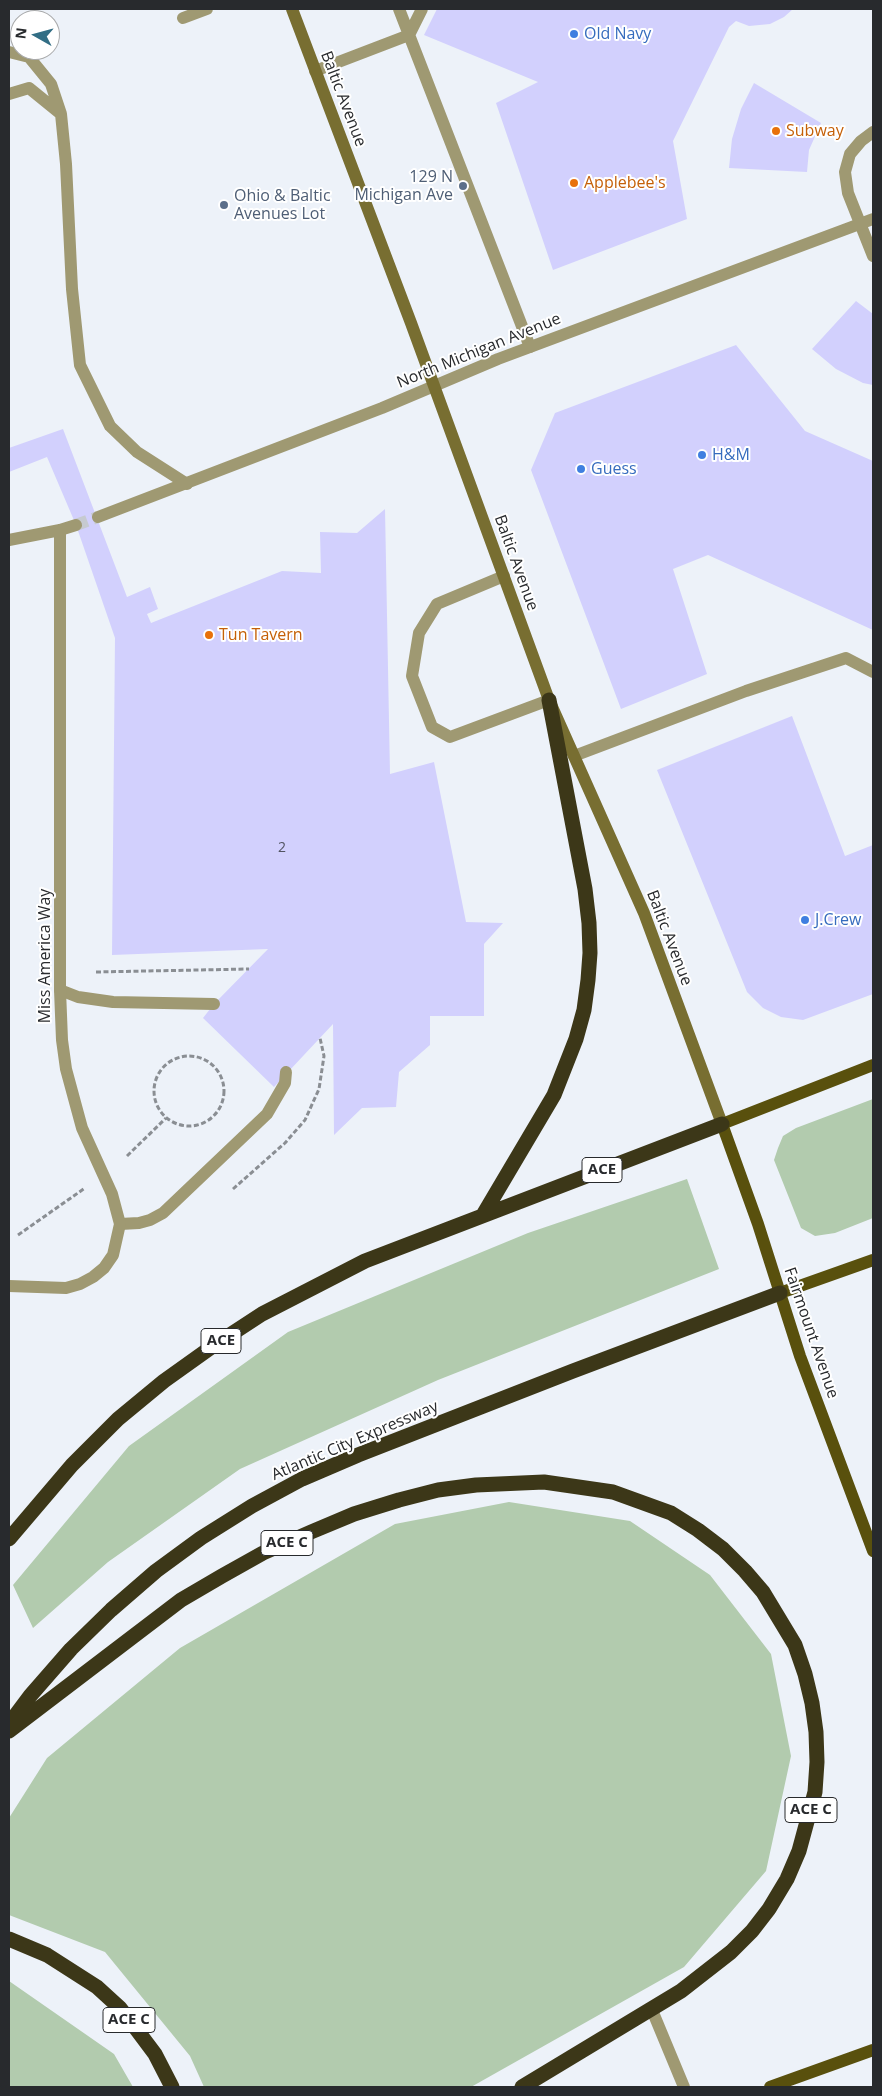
<!DOCTYPE html>
<html>
<head>
<meta charset="utf-8">
<style>
  body { margin:0 }
  #map { position:relative; width:882px; height:2096px; overflow:hidden; background:#edf2f9; font-family:"Open Sans",sans-serif }
  canvas { display:block }
  .frame { position:absolute; inset:0; border:10px solid #282a2d; pointer-events:none }
  .north { position:absolute; left:10px; top:10px; width:50px; height:50px; box-sizing:border-box; background:#fff; border:1px solid #a9aaab; border-radius:50%; rotate:277deg; font-size:14px; font-weight:700; line-height:20px; text-align:center; color:#282a2d }
  .north::after { content:''; display:block; margin:auto; width:18px; height:22px; background:#326e85; clip-path:polygon(50% 0,100% 100%,50% 72%,0 100%) }
</style>
</head>
<body>
<div id="map">
<canvas width="882" height="2096"></canvas>
<div class="frame"></div>
<div class="north">N</div>
</div>
<script>
const ctx = document.querySelector('canvas').getContext('2d');
ctx.lineJoin = 'round';
function fillPath(path, color) {
  ctx.fillStyle = color;
  ctx.fill(path, 'evenodd');
}
function shape(rows) {
  const path = new Path2D();
  for (const r of rows) {
    if (r.length === 3) {
      path.moveTo(r[0] + r[2], r[1]);
      path.arc(r[0], r[1], r[2], 0, 2 * Math.PI);
      continue;
    }
    path.moveTo(r[0], r[1]);
    for (let i = 2; i < r.length; i += 2) path.lineTo(r[i], r[i + 1]);
  }
  return path;
}
function strokePath(path, color, width, dash) {
  ctx.strokeStyle = color;
  ctx.lineWidth = width;
  ctx.lineCap = dash ? 'butt' : 'round';
  ctx.setLineDash(dash || []);
  ctx.stroke(path);
}
function drawText(font, color, halo, rows, align = 'center') {
  ctx.font = font + ' "Open Sans",sans-serif';
  ctx.lineWidth = 4;
  ctx.setLineDash([]);
  ctx.textBaseline = 'middle';
  ctx.strokeStyle = halo;
  ctx.fillStyle = color;
  for (const [text, x, y, turn = 0] of rows) {
    ctx.save();
    ctx.translate(x, y);
    ctx.rotate((+turn || 0) * Math.PI / 180);
    ctx.textAlign = isNaN(turn) ? turn : align;
    if (halo) ctx.strokeText(text, 0, 0);
    ctx.fillText(text, 0, 0);
    ctx.restore();
  }
}
fillPath(shape([
  [873,1099,873,1218,835,1233,815,1236,801,1228,774,1160,778,1148,783,1136,796,1128],
  [687,1179,719,1269,438,1380,240,1469,108,1562,33,1628,13,1585,129,1446,288,1332,528,1233],
  [509,1502,630,1521,710,1575,771,1654,791,1756,766,1871,684,1967,471,2087,204,2087,190,2056,105,1952,9,1915,9,1818,47,1758,180,1648,395,1524],
  [9,1981,114,2054,133,2087,9,2087]
]), '#b2cbae');
fillPath(shape([
  [437,9,793,9,784,17,770,24,749,26,736,21,729,27,673,141,687,219,553,270,496,103,538,82,424,35],
  [754,83,821,123,809,150,807,172,729,168,732,139,741,109],
  [856,301,873,314,873,385,863,383,836,369,812,349],
  [736,345,805,431,873,461,873,630,708,555,673,569,707,674,621,709,531,470,555,413],
  [63,429,127,597,150,587,158,609,147,614,151,623,282,571,321,573,320,532,357,533,385,509,390,774,434,762,466,922,503,923,484,944,484,1016,430,1016,430,1045,399,1072,396,1107,362,1108,334,1135,333,1024,274,1087,203,1018,214,1004,268,949,112,955,115,638,76,525,47,457,9,472,9,448],
  [792,716,845,856,873,845,873,994,803,1020,781,1017,763,1008,747,992,657,770]
]), '#d2d0fd');
strokePath(shape([
  [76,525,98,517]
]), '#c6cad0', 12, [12, 6]);
strokePath(shape([
  [96,972,249,969],
  [189,1091,35],
  [127,1156,166,1118],
  [233,1189,285,1143,305,1120,319,1089,324,1056,320,1038],
  [18,1235,85,1188]
]), '#8a8e93', 3, [5, 2.5]);
strokePath(shape([
  [399,9,530,347],
  [183,18,207,9],
  [9,52,29,57,51,84,61,114],
  [315,71,409,35,422,9],
  [9,94,29,88,61,114,66,164,72,289,80,365,110,426,137,452,187,484],
  [873,132,861,141,850,154,845,172,848,193,873,256],
  [504,576,437,604,419,633,412,676,432,727,450,737,549,700],
  [574,756,746,691,846,658,873,672],
  [60,990,78,997,113,1002,214,1004],
  [120,1224,139,1223,150,1220,163,1213,267,1114,285,1083,286,1072],
  [652,2010,684,2087]
]), '#9f9972', 12);
strokePath(shape([
  [98,517,382,408,498,359,873,219],
  [9,540,60,530,76,525],
  [9,1286,66,1288,80,1284,93,1277,104,1268,113,1255,120,1224,112,1194,82,1128,66,1069,62,1040,60,990,60,530]
]), '#9f9972', 12);
strokePath(shape([
  [292,9,411,323,549,700,644,913,722,1124]
]), '#786e31', 12);
strokePath(shape([
  [873,1065,722,1124,758,1224,800,1356,873,1551],
  [780,1293,873,1260],
  [770,2087,873,2050]
]), '#59500d', 12);
strokePath(shape([
  [483,1215,554,1095,576,1039,584,1010,588,980,590,953,589,923,585,889,549,700],
  [9,1539,72,1465,118,1419,164,1381,213,1346,262,1314,365,1261,722,1124],
  [9,1724,30,1696,71,1649,111,1610,156,1571,201,1538,252,1506,302,1479,358,1455,573,1371,780,1293],
  [9,1731,181,1600,222,1576,263,1553,311,1532,354,1514,399,1500,438,1490,476,1485,544,1482,613,1492,671,1513,698,1530,723,1549,745,1571,763,1592,795,1645,805,1674,812,1703,816,1732,817,1762,815,1792,799,1851,787,1879,769,1909,752,1931,731,1952,681,1991,522,2087],
  [9,1939,47,1955,97,1987,120,2008,137,2030,155,2054,172,2087]
]), '#3c3718', 15);
for (const [x, y, r, color] of [
  [574,34,5,"#3f7fe0"],
  [776,131,5,"#e8710a"],
  [574,183,5,"#e8710a"],
  [463,186,5,"#5c6f8a"],
  [224,205,5,"#5c6f8a"],
  [702,455,5,"#3f7fe0"],
  [581,469,5,"#3f7fe0"],
  [209,635,5,"#e8710a"],
  [805,920,5,"#3f7fe0"]
]) {
  const dot = new Path2D();
  dot.arc(x, y, r, 0, 2 * Math.PI);
  ctx.fillStyle = color;
  ctx.fill(dot);
  strokePath(dot, '#fff', 2);
}
drawText('14px', '#525461', null, [
  ["2",282,848]
]);
for (const [x, y, w] of [
  [602,1170,40],
  [221,1341,40],
  [287,1543,52],
  [811,1810,52],
  [129,2020,52]
]) {
  const box = new Path2D();
  box.roundRect(x - w / 2, y - 12.5, w, 25, 4);
  ctx.fillStyle = '#fff';
  ctx.fill(box);
  strokePath(box, '#282a2d', 1);
}
drawText('bold 15px', '#282a2d', null, [
  ["ACE",602,1170],
  ["ACE",221,1341],
  ["ACE C",287,1543],
  ["ACE C",811,1810],
  ["ACE C",129,2020]
]);
drawText('16px', '#366cbe', '#fff', [
  ["Old Navy",584,34],
  ["H&M",712,455],
  ["Guess",591,469],
  ["J.Crew",815,920]
], 'left');
drawText('16px', '#282a2d', '#fff', [
  ["Baltic Avenue",343,99,69],
  ["North Michigan Avenue",479,351,-22],
  ["Baltic Avenue",516,563,70],
  ["Baltic Avenue",669,938,69],
  ["Miss America Way",45,956,-90],
  ["Fairmount Avenue",811,1333,71],
  ["Atlantic City Expressway",355,1441,-23]
]);
drawText('16px', '#c56008', '#fff', [
  ["Subway",786,131],
  ["Applebee's",584,183],
  ["Tun Tavern",219,635]
], 'left');
drawText('16px', '#4e5e75', '#fff', [
  ["129 N",453,177],
  ["Michigan Ave",453,195],
  ["Ohio & Baltic",234,196,"left"],
  ["Avenues Lot",234,214,"left"]
], 'right');
</script>
</body>
</html>
